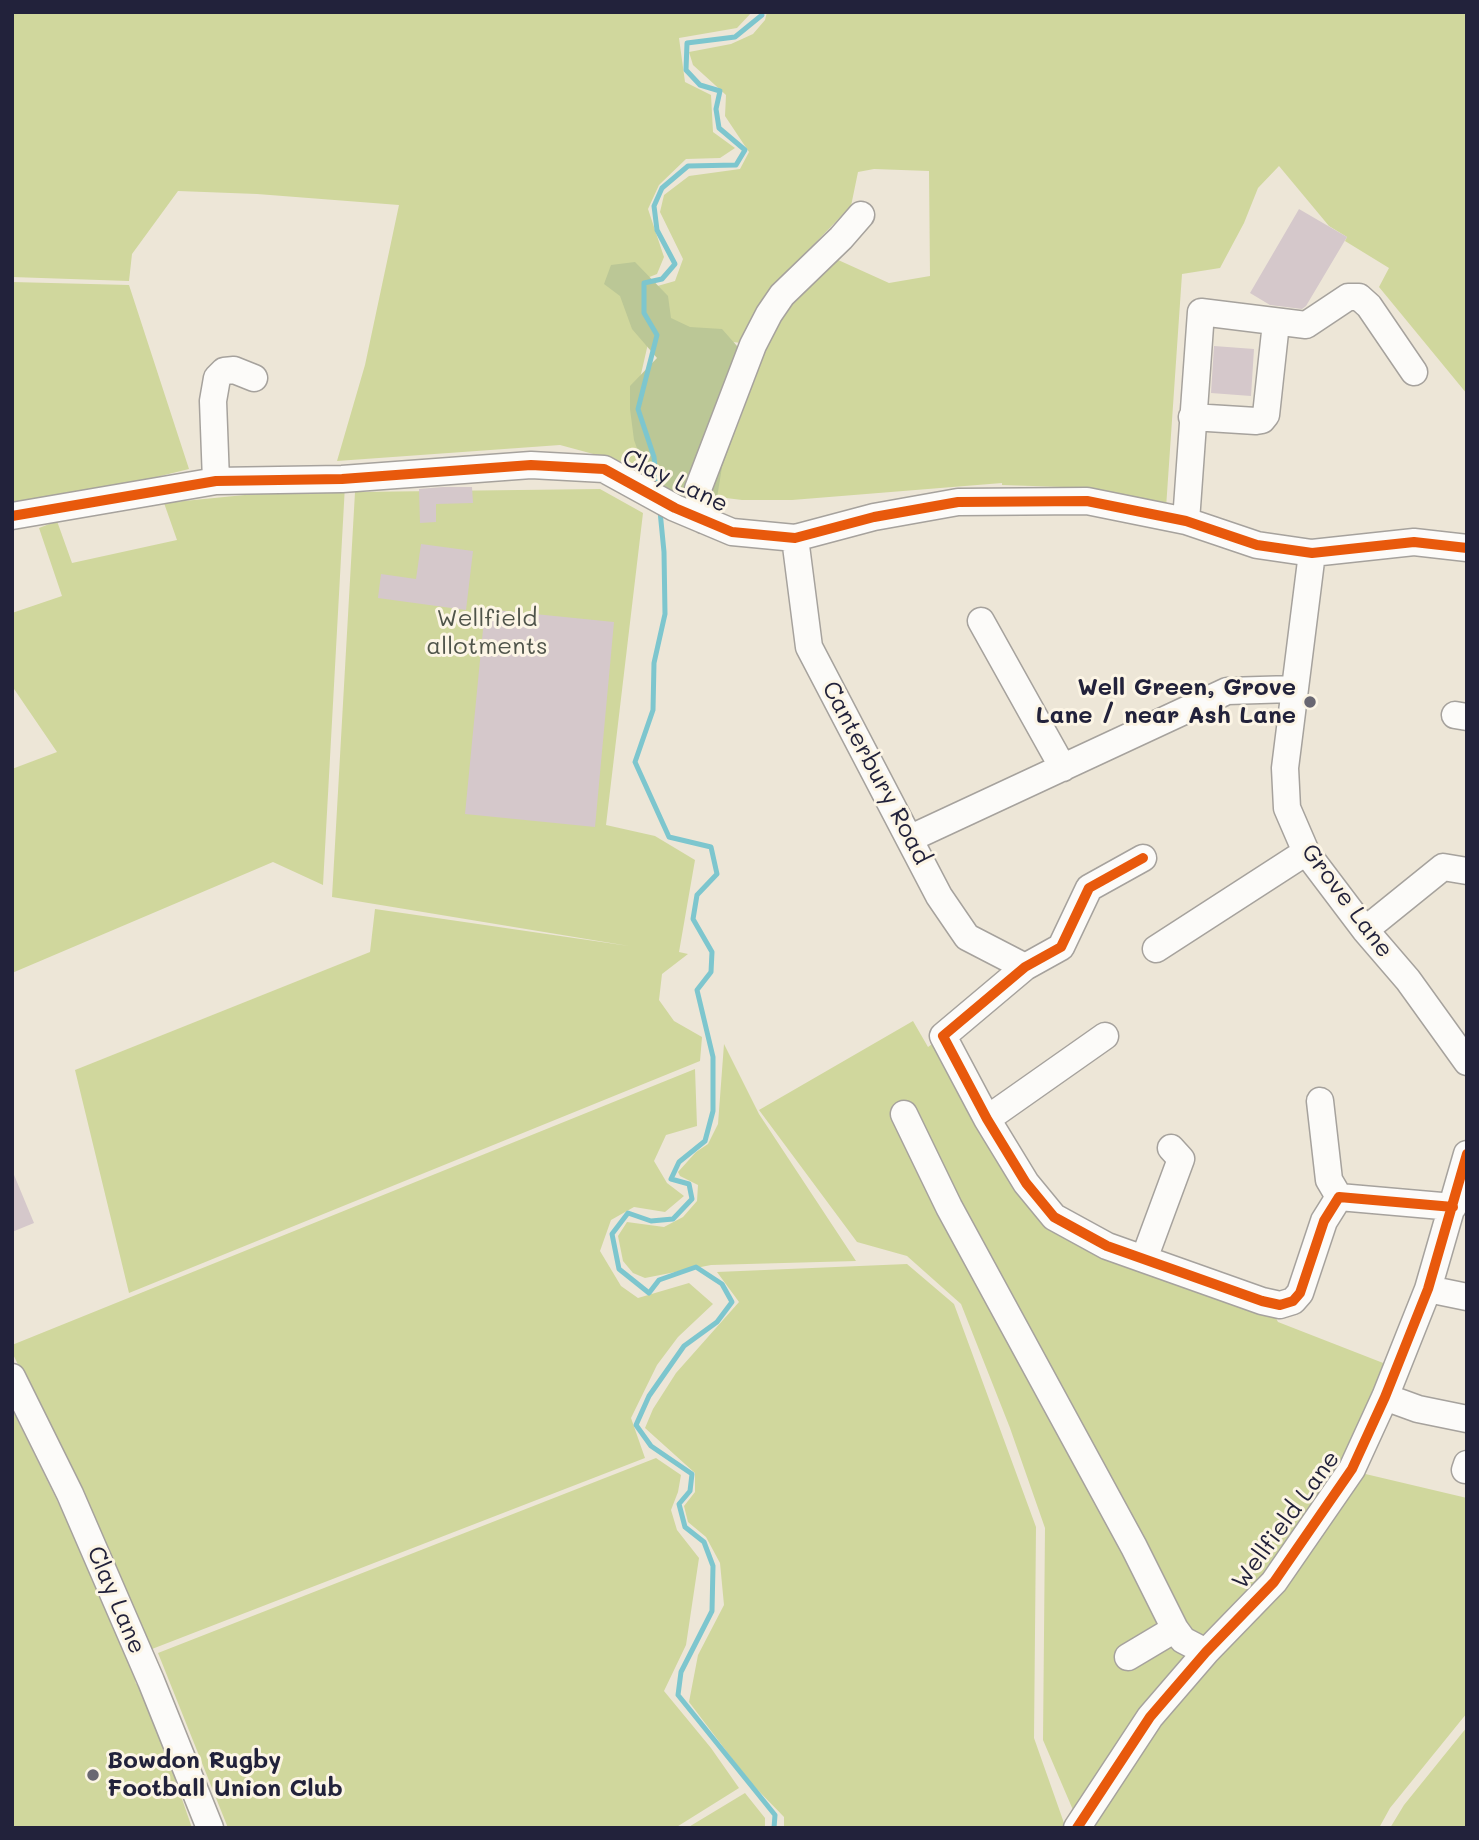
<!DOCTYPE html>
<html>
<head>
<meta charset="utf-8">
<style>
  body { margin:0 }
  #map { position:relative; width:1479px; height:1840px; overflow:hidden; background:#ede6d7; font-family:Mali,sans-serif }
  canvas { display:block }
  .frame { position:absolute; inset:0; border:14px solid #22223b; pointer-events:none }
</style>
</head>
<body>
<div id="map">
<canvas width="1479" height="1840"></canvas>
<div class="frame"></div>
</div>
<script>
const ctx = document.querySelector('canvas').getContext('2d');
ctx.lineJoin = 'round';
function fillPath(path, color) {
  ctx.fillStyle = color;
  ctx.fill(path, 'evenodd');
}
function shape(rows) {
  const path = new Path2D();
  for (const r of rows) {
    path.moveTo(r[0], r[1]);
    for (let i = 2; i < r.length; i += 2) path.lineTo(r[i], r[i + 1]);
  }
  return path;
}
function strokePath(path, color, width, dash) {
  ctx.strokeStyle = color;
  ctx.lineWidth = width;
  ctx.lineCap = dash ? 'butt' : 'round';
  ctx.setLineDash(dash || []);
  ctx.stroke(path);
}
function drawText(font, color, halo, rows, align = 'center') {
  ctx.font = font + ' Mali,sans-serif';
  ctx.lineWidth = 6;
  ctx.setLineDash([]);
  ctx.textBaseline = 'middle';
  ctx.strokeStyle = halo;
  ctx.fillStyle = color;
  for (const [text, x, y, turn = 0] of rows) {
    ctx.save();
    ctx.translate(x, y);
    ctx.rotate((+turn || 0) * Math.PI / 180);
    ctx.textAlign = isNaN(turn) ? turn : align;
    if (halo) ctx.strokeText(text, 0, 0);
    ctx.fillText(text, 0, 0);
    ctx.restore();
  }
}
fillPath(shape([
  [12,12,752,12,737,28,679,38,685,82,711,95,713,132,735,148,720,158,686,159,659,185,648,209,664,257,657,274,637,282,650,335,632,413,649,469,560,445,337,461,365,365,399,205,257,194,178,191,132,254,129,281,12,277],
  [767,12,1467,12,1467,394,1379,287,1389,268,1345,241,1347,237,1329,226,1279,166,1258,188,1244,223,1220,268,1182,274,1166,508,1125,495,1063,487,1002,485,1002,483,792,500,742,500,718,497,714,485,740,419,771,325,786,305,836,259,889,283,930,276,929,171,874,169,858,172,851,206,789,270,743,343,686,338,647,289,675,281,683,259,660,212,664,195,689,176,740,169,749,152,725,116,726,95,693,65,689,52,731,44,753,34,765,20],
  [12,282,129,285,189,469,35,507,12,510],
  [345,485,323,885,273,862,12,973,12,769,57,752,12,686,12,613,62,596,39,528,57,521,72,563,177,540,164,503],
  [600,489,643,513,606,825,655,836,695,860,679,952,688,954,662,974,659,1000,674,1021,702,1037,700,1061,129,1293,75,1070,370,952,375,909,629,946,332,897,355,492],
  [913,1021,928,1047,943,1036,1054,1218,1270,1307,1278,1322,1396,1368,1352,1469,1079,1824,1043,1740,1045,1528,1010,1428,961,1304,907,1256,857,1242,759,1110],
  [724,1044,759,1114,856,1261,711,1265,645,1278,633,1273,623,1261,618,1236,627,1222,664,1227,683,1217,697,1201,698,1185,680,1176,678,1172,696,1152,708,1144,718,1124],
  [695,1069,697,1126,666,1135,654,1161,667,1183,684,1196,665,1212,634,1207,611,1220,600,1251,621,1286,638,1298,689,1283,713,1304,678,1337,657,1365,631,1418,645,1458,152,1649,12,1352,12,1345],
  [907,1264,954,1304,1036,1527,1034,1738,1064,1823,1062,1828,784,1828,784,1817,750,1782,689,1702,698,1655,724,1605,720,1563,706,1537,688,1522,684,1506,695,1492,695,1473,645,1428,653,1409,676,1373,739,1302,717,1272],
  [12,1409,80,1547,133,1668,136,1684,139,1684,161,1738,192,1828,12,1828],
  [656,1458,681,1475,678,1492,671,1510,677,1530,699,1558,686,1645,664,1691,711,1748,739,1788,675,1828,228,1828,158,1653],
  [1357,1472,1467,1498,1467,1713,1390,1808,1379,1828,1090,1828,1155,1724],
  [1467,1727,1467,1828,1390,1828,1404,1805],
  [745,1793,765,1818,765,1828,687,1828]
]), '#d0d79d');
fillPath(shape([
  [635,262,668,296,671,318,690,327,722,329,737,346,758,349,738,424,722,467,716,504,679,495,647,476,634,440,630,409,630,386,657,358,632,329,620,296,604,284,611,265]
]), '#bbc796');
strokePath(shape([
  [657,487,654,457,638,409,657,335,644,313,644,283,662,279,675,264,657,230,654,206,662,188,688,166,736,165,745,150,719,128,716,109,720,91,700,85,686,70,687,43,735,37,762,15,761,12],
  [660,511,664,552,665,614,654,663,653,710,635,762,669,837,711,847,717,874,697,895,693,919,712,952,711,972,697,990,713,1057,713,1111,705,1141,679,1162,671,1179,689,1184,692,1199,673,1219,651,1221,628,1213,612,1234,619,1269,649,1293,659,1280,696,1267,722,1284,732,1302,717,1322,684,1346,649,1396,636,1425,651,1446,692,1474,690,1491,679,1504,685,1527,704,1542,713,1566,712,1611,681,1672,678,1695,775,1815,774,1828]
]), '#7dc6ce', 5);
fillPath(shape([
  [1299,209,1347,237,1306,306,1302,309,1270,305,1250,293],
  [1214,346,1254,349,1251,396,1211,393],
  [443,487,472,487,473,503,436,504,436,522,420,523,419,489],
  [421,544,473,551,466,610,378,598,381,574,416,579],
  [485,609,614,622,595,827,465,814],
  [12,1170,34,1223,12,1232]
]), '#d5c8cb');
const minor = shape([
  [1192,417,1256,421,1262,420,1266,415,1276,323],
  [216,481,213,401,217,378,224,371,234,370,254,378],
  [12,516,216,481,342,479,531,465,604,469,675,508,732,532,795,538,874,517,958,502,1087,501,1186,521,1257,545,1312,553,1414,542,1467,548],
  [703,520,698,489,753,345,769,314,782,295,841,238,861,215],
  [1186,521,1201,312,1306,325,1348,297,1359,297,1369,306,1414,372],
  [795,538,809,647,939,896,967,937,1025,967],
  [1312,553,1285,768,1287,808,1306,852,1365,930,1408,980,1467,1062],
  [981,621,1063,768],
  [1455,715,1467,717],
  [911,838,1227,691,1293,689],
  [1143,858,1089,888,1061,947,1025,967,943,1036,987,1119,1026,1183,1054,1217,1107,1246,1262,1301,1280,1305,1293,1301,1300,1293,1324,1221,1339,1197,1453,1207],
  [1365,930,1443,867,1467,871],
  [1156,949,1306,852],
  [1320,1101,1329,1180,1339,1197],
  [904,1114,949,1207,1134,1547,1175,1629,1183,1640,1206,1652],
  [987,1119,1105,1036],
  [1144,1259,1181,1159,1171,1148],
  [1428,1289,1467,1297],
  [12,1377,70,1494,151,1681,210,1828],
  [1385,1397,1418,1409,1467,1419],
  [1465,1470,1467,1464],
  [1128,1657,1175,1629],
  [1077,1828,1150,1717,1206,1652,1274,1582,1352,1469,1385,1397,1428,1289,1467,1154]
]);
strokePath(minor, '#a6a29d', 29);
strokePath(minor, '#fcfbf9', 26);
strokePath(shape([
  [12,516,216,481,342,479,531,465,604,469,675,508,732,532,795,538,874,517,958,502,1087,501,1186,521,1257,545,1312,553,1414,542,1467,548],
  [1143,858,1089,888,1061,947,1025,967,943,1036,987,1119,1026,1183,1054,1217,1107,1246,1262,1301,1280,1305,1293,1301,1300,1293,1324,1221,1339,1197,1453,1207],
  [1077,1828,1150,1717,1206,1652,1274,1582,1352,1469,1385,1397,1428,1289,1467,1154]
]), '#e8590c', 10);
for (const [x, y, r, color] of [
  [1310,702,7,"#696772"],
  [93,1775,7,"#696772"]
]) {
  const dot = new Path2D();
  dot.arc(x, y, r, 0, 2 * Math.PI);
  ctx.fillStyle = color;
  ctx.fill(dot);
  strokePath(dot, '#fcf5e5', 2.5);
}
drawText('24px', '#22223b', '#fcf5e5', [
  ["Clay Lane",675,481,26],
  ["Canterbury Road",876,773,62],
  ["Grove Lane",1347,901,53],
  ["Wellfield Lane",1286,1520,-54],
  ["Clay Lane",116,1600,67]
]);
drawText('24px', '#4f544a', '#fcf5e5', [
  ["Wellfield",487,619],
  ["allotments",487,647]
]);
drawText('bold 24px', '#22223b', '#fcf5e5', [
  ["Well Green, Grove",1296,688],
  ["Lane / near Ash Lane",1296,716],
  ["Bowdon Rugby",107,1761,"left"],
  ["Football Union Club",107,1789,"left"]
], 'right');
</script>
</body>
</html>
